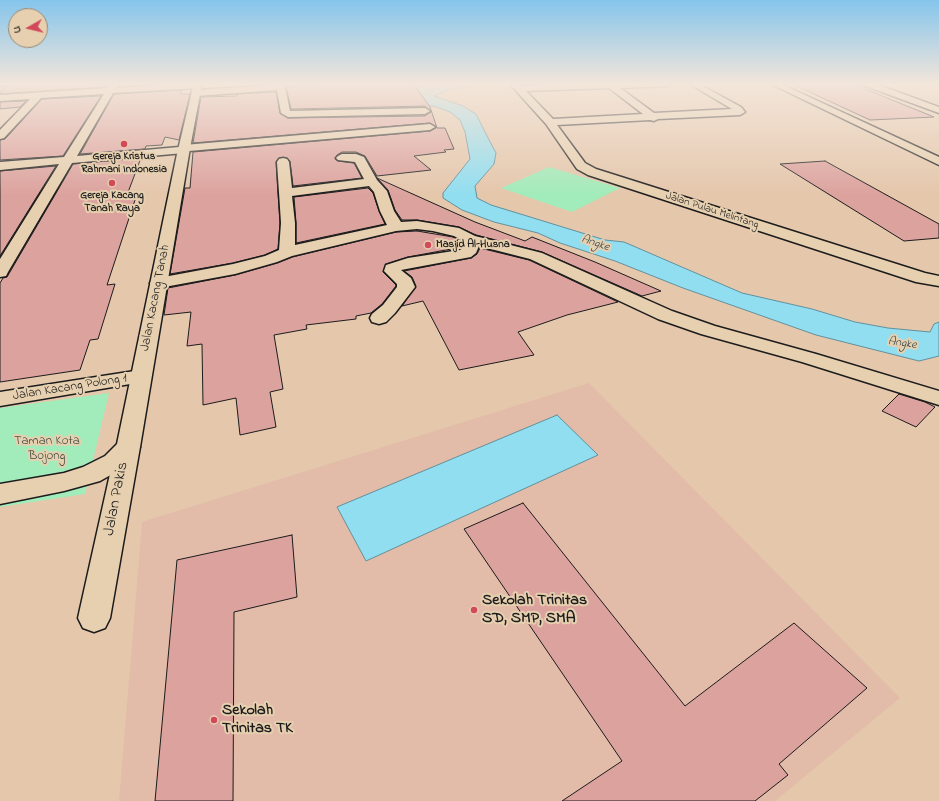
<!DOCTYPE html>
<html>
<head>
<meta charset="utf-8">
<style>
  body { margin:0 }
  #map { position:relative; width:939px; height:801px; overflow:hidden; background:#e5c7ac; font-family:"Indie Flower",sans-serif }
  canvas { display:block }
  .north { position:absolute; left:8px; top:8px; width:40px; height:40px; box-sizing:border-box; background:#e7d0b0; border:1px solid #968875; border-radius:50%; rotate:262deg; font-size:11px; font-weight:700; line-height:16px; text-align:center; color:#1c1c1c }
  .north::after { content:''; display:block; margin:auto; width:14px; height:18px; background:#d1495b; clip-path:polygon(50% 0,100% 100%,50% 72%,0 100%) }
</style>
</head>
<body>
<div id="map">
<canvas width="939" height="801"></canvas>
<div class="north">U</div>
</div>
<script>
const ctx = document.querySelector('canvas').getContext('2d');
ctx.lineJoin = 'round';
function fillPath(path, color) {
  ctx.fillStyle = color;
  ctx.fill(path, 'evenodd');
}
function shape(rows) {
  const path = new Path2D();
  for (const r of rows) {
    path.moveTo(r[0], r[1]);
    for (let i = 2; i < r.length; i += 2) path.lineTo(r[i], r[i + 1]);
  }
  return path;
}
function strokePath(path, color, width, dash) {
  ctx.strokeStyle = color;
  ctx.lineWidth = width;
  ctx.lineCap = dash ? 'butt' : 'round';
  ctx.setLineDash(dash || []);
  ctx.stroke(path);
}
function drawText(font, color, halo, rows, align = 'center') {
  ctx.font = font + ' "Indie Flower",sans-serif';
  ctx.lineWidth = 4;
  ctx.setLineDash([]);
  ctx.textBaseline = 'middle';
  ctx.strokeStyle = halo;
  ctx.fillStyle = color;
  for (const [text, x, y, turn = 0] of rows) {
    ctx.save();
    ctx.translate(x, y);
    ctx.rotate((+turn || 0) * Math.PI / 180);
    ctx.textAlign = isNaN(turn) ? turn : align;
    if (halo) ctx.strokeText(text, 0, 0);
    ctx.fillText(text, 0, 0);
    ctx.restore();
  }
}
fillPath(shape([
  [589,383,900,698,775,801,119,801,142,522]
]), '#e2bca8');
fillPath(shape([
  [118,83,189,83,188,85,114,90],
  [549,167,620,188,572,212,501,188],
  [109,393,85,494,0,507,0,408]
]), '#a2ebba');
const water = shape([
  [450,83,473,83,470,86,448,90,434,96,463,106,476,114,487,136,496,153,494,164,475,186,477,198,491,205,605,240,624,242,742,293,812,309,855,322,888,328,930,332,934,324,939,322,939,356,919,361,816,335,683,288,615,261,560,243,538,233,494,222,462,210,443,198,443,193,470,159,465,132,460,120,450,112,434,106,397,106,342,109,329,107,401,88,450,83],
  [557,415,598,455,366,561,337,507,557,415]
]);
fillPath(water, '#91def1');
strokePath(water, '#62909c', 1);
const building = shape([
  [41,82,103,82,101,85,108,85,106,87,0,94,0,92,9,84,41,82],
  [353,82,412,82,430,107,437,128,445,128,454,149,444,150,446,152,414,156,431,170,377,176,365,156,356,152,342,152,337,155,335,159,338,161,354,163,362,178,293,186,290,161,287,158,279,158,276,162,280,223,278,249,265,255,233,263,170,274,185,188,190,188,193,152,430,131,436,128,430,123,193,143,201,97,237,96,237,94,276,92,280,113,288,118,425,116,431,112,425,106,291,109,286,87,353,82],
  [788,82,848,82,934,117,870,120,788,82],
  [182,90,180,94,190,94,179,140,165,137,162,145,146,146,145,149,80,154,114,94,182,90],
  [101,96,63,156,0,160,0,140,5,139,42,99,101,96],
  [26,101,20,107,0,109,0,102,26,101],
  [141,158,127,195,137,194,107,285,115,284,98,339,90,340,80,370,0,382,0,283,3,278,7,277,73,164,141,158],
  [825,161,939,224,939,238,904,241,780,164,825,161],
  [56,166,0,256,0,171,56,166],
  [377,178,475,222,525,241,532,237,595,262,661,291,642,296,542,252,476,235,459,227,417,220,402,220,395,210,388,190,377,178],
  [368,188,373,193,379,211,385,224,296,243,296,223,294,197,368,188],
  [417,231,453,237,462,242,462,247,408,257,386,264,383,272,396,285,396,286,382,304,371,313,356,316,356,319,306,325,307,329,274,335,283,389,270,392,276,427,240,435,236,398,203,405,202,344,187,346,191,312,164,315,168,288,235,275,277,263,292,257,396,232,417,231],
  [480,248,529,260,618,302,567,315,518,332,534,355,459,370,423,301,402,306,416,286,412,277,404,271,471,258,477,254,480,248],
  [899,394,925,402,935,407,916,427,882,411,899,394],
  [523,503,685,706,794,623,867,688,779,764,788,775,755,801,562,801,622,761,464,529,523,503],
  [292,535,297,597,234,612,233,801,155,801,177,560,292,535]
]);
fillPath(building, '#dca29e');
strokePath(building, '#1c1c1c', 1);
const street = shape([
  [0,83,8,83,7,85,0,86,0,83],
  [111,83,119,83,117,88,196,83,201,83,202,85,198,88,113,93,77,156,179,147,184,145,430,124,435,127,430,130,189,151,184,153,72,163,8,272,6,276,0,277,0,259,59,164,0,170,0,162,64,157,104,94,41,98,4,138,0,139,0,130,30,99,0,101,0,95,107,88,111,83],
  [276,83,284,83,290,111,425,108,430,111,425,114,288,117,281,113,277,90,196,96,191,93,196,90,276,85,276,83],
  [509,83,517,83,521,86,604,83,671,83,670,85,667,86,620,88,654,113,732,109,688,83,697,83,741,107,745,112,740,115,658,119,654,121,650,120,557,125,585,163,596,169,925,273,939,276,939,286,916,282,588,175,577,169,546,124,509,83],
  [609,88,643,114,553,119,526,91,609,88],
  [769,83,779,83,939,157,939,165,769,83],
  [862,83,873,83,939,107,939,113,863,85,862,83],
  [342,154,356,154,364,157,377,180,387,191,394,211,401,222,417,221,459,228,475,236,542,253,672,311,715,326,816,354,939,391,939,405,802,362,701,334,658,319,530,259,479,246,476,253,471,257,401,270,411,278,415,287,395,313,386,322,379,324,372,322,370,318,372,314,383,305,397,287,397,284,384,271,386,265,408,258,460,250,463,248,463,241,454,236,433,231,417,229,396,231,292,256,277,262,235,274,159,288,153,287,150,283,153,279,233,264,265,256,279,250,281,223,277,162,279,159,283,158,287,159,289,162,292,188,364,179,355,162,338,160,336,158,338,156,342,154],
  [369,186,374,192,380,211,387,225,295,245,295,223,292,196,369,186],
  [141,370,148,371,151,376,148,381,0,406,0,392,141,370],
  [128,439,136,441,140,447,110,618,105,628,94,632,83,628,78,618,116,447,120,441,128,439]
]);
const secondary = shape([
  [194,83,202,83,189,154,140,447,123,468,100,481,64,491,0,504,0,484,64,473,83,467,105,456,117,444,177,154,194,83]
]);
strokePath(street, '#1c1c1c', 3);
strokePath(secondary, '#1c1c1c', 3);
fillPath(street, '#e7d0b0');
fillPath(secondary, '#e7d0b0');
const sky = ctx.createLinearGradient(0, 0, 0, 195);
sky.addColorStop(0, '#85c5ec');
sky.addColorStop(0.43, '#f3e6da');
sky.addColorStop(1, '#f3e6da00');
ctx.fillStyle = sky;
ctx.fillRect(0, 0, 939, 195);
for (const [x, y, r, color] of [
  [124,144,4,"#d1495b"],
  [112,183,4,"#d1495b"],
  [428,245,4,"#d1495b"],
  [474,610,4,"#d1495b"],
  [214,720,4,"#d1495b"]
]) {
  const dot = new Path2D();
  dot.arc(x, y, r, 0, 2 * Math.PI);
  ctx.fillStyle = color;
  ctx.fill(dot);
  strokePath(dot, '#e7d0b0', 1.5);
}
drawText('bold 11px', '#1c1c1c', '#e7d0b0', [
  ["Gereja Kristus",124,157],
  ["Rahmani Indonesia",124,170],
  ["Gereja Kacang",112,196],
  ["Tanah Raya",112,209],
  ["Masjid Al-Husna",436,245,"left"]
]);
drawText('11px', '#1c1c1c', '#e7d0b0', [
  ["Jalan Pulau Melintang",712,211,18]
]);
drawText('italic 12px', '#334347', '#e7d0b0', [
  ["Angke",595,244,19],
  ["Angke",902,344,8]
]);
drawText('13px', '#1c1c1c', '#e7d0b0', [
  ["Jalan Kacang Tanah",156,298,-79],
  ["Jalan Kacang Polong 1",70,388,-9]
]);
drawText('13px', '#37453c', '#e7d0b0', [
  ["Taman Kota",47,442],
  ["Bojong",47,457]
]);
drawText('16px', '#1c1c1c', '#e7d0b0', [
  ["Jalan Pakis",117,499,-79]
]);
drawText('bold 16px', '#1c1c1c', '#e7d0b0', [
  ["Sekolah Trinitas",482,601],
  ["SD, SMP, SMA",482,619],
  ["Sekolah",222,711],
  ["Trinitas TK",222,729]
], 'left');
</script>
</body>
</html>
